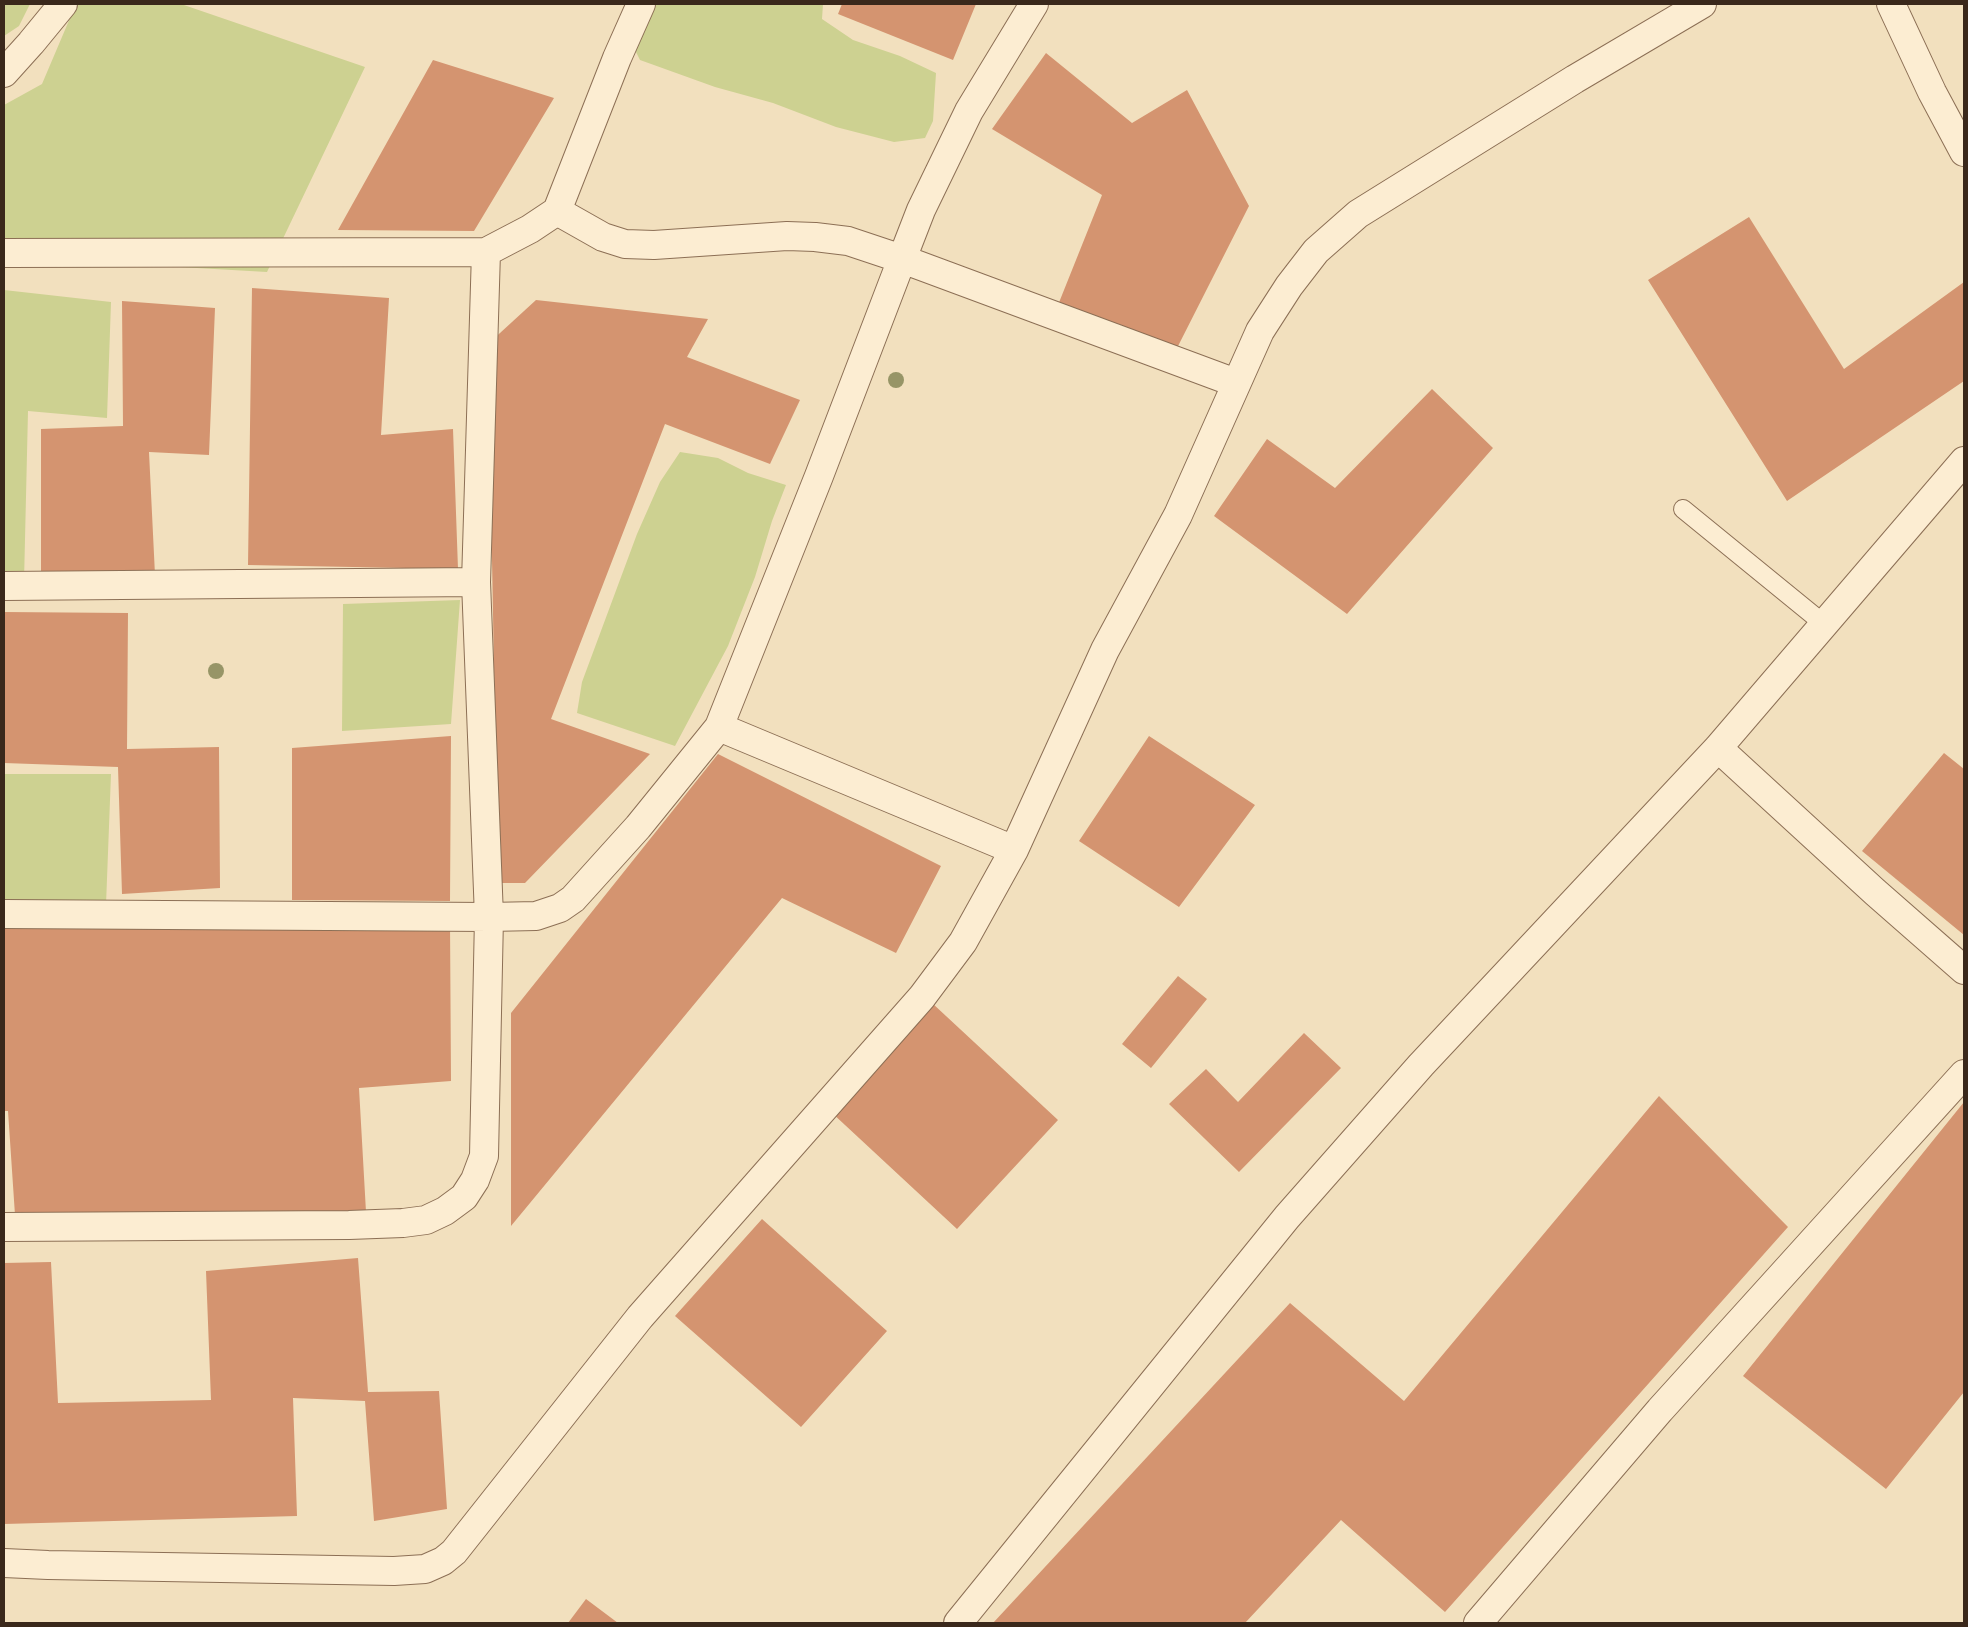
<!DOCTYPE html>
<html>
<head>
<meta charset="utf-8">
<style>
  body { margin:0 }
  #map { position:relative; width:1968px; height:1627px; overflow:hidden; background:#f2e0be; font-family:"Zilla Slab",serif }
  canvas { display:block }
  .frame { position:absolute; inset:0; border:5px solid #3a281b; pointer-events:none }
</style>
</head>
<body>
<div id="map">
<canvas width="1968" height="1627"></canvas>
<div class="frame"></div>
</div>
<script>
const ctx = document.querySelector('canvas').getContext('2d');
ctx.lineJoin = 'round';
function fillPath(path, color) {
  ctx.fillStyle = color;
  ctx.fill(path, 'evenodd');
}
function shape(rows) {
  const path = new Path2D();
  for (const r of rows) {
    path.moveTo(r[0], r[1]);
    for (let i = 2; i < r.length; i += 2) path.lineTo(r[i], r[i + 1]);
  }
  return path;
}
function strokePath(path, color, width, dash) {
  ctx.strokeStyle = color;
  ctx.lineWidth = width;
  ctx.lineCap = dash ? 'butt' : 'round';
  ctx.setLineDash(dash || []);
  ctx.stroke(path);
}
fillPath(shape([
  [4,4,30,4,19,26,4,36],
  [76,4,181,4,365,67,267,272,4,257,4,105,42,84],
  [644,4,823,4,822,19,853,40,900,56,936,73,933,121,925,138,894,142,836,127,773,103,715,87,640,60,627,34],
  [4,290,111,302,107,418,28,411,24,582,4,582],
  [680,452,718,458,748,473,786,485,772,521,755,577,728,646,675,746,577,713,582,682,637,534,660,482],
  [460,600,451,724,342,731,343,604],
  [4,774,111,774,106,905,4,905]
]), '#cdd191');
fillPath(shape([
  [842,4,976,4,953,60,838,14],
  [1046,53,1132,123,1187,90,1249,206,1174,354,1058,305,1102,195,992,129],
  [433,60,554,98,474,231,338,230],
  [1749,217,1844,369,1964,282,1964,381,1787,501,1648,280],
  [252,288,389,298,381,435,453,429,458,569,248,565],
  [536,300,708,319,687,357,800,400,770,464,665,424,551,719,650,754,525,883,498,883,488,344],
  [122,301,215,308,209,455,149,452,155,575,41,574,41,429,123,426],
  [1432,389,1493,448,1347,614,1214,516,1267,439,1335,488],
  [4,612,128,613,127,749,219,747,220,888,122,894,118,767,4,763],
  [451,736,450,901,292,900,292,748],
  [1149,736,1255,805,1179,907,1079,841],
  [1944,753,1964,769,1964,935,1862,851],
  [718,754,941,866,896,953,782,898,511,1226,511,1013],
  [450,923,451,1081,359,1088,366,1212,15,1215,8,1111,4,1111,4,927],
  [1178,976,1207,999,1151,1068,1122,1044],
  [932,1003,1058,1120,957,1229,831,1112],
  [1304,1033,1341,1068,1239,1172,1169,1104,1206,1069,1238,1102],
  [1659,1096,1788,1227,1445,1612,1341,1520,1245,1623,993,1623,1290,1303,1404,1401],
  [1964,1102,1964,1392,1886,1489,1743,1376],
  [762,1219,887,1331,801,1427,675,1316],
  [358,1258,368,1392,439,1391,447,1509,374,1521,365,1401,293,1398,297,1516,4,1524,4,1263,51,1262,58,1403,211,1400,206,1271],
  [586,1599,618,1623,568,1623]
]), '#d49470');
const lane = shape([
  [1683,509,1824,624]
]);
const street = shape([
  [1891,4,1932,92,1964,152],
  [4,73,31,43,63,4],
  [557,211,603,237,625,244,654,245,787,236,815,237,848,241,902,259,921,210,969,111,1034,4],
  [4,253,486,252],
  [4,586,476,582,486,252,530,229,557,211,617,58,641,4],
  [719,727,1014,850],
  [1718,748,1875,892,1964,970],
  [4,914,489,917,536,916,560,908,573,899,638,827,719,727,819,476,902,259,1236,383],
  [4,1227,349,1225,403,1223,426,1220,445,1211,464,1197,475,1180,484,1156,489,917,476,582],
  [4,1563,48,1565,394,1571,425,1569,443,1561,454,1552,640,1317,922,997,963,942,1014,850,1105,650,1178,515,1260,331,1289,286,1316,251,1358,214,1575,79,1702,4],
  [958,1623,1287,1217,1421,1065,1718,748,1964,461],
  [1478,1623,1660,1410,1964,1074]
]);
strokePath(lane, '#8c6f55', 20);
strokePath(street, '#8c6f55', 30);
strokePath(lane, '#fcedd2', 18);
strokePath(street, '#fcedd2', 28);
ctx.fillStyle = '#979567';
for (const [x, y] of [
  [896,380],
  [216,671]
]) {
  ctx.beginPath();
  ctx.arc(x, y, 8, 0, 2 * Math.PI);
  ctx.fill();
}
</script>
</body>
</html>
